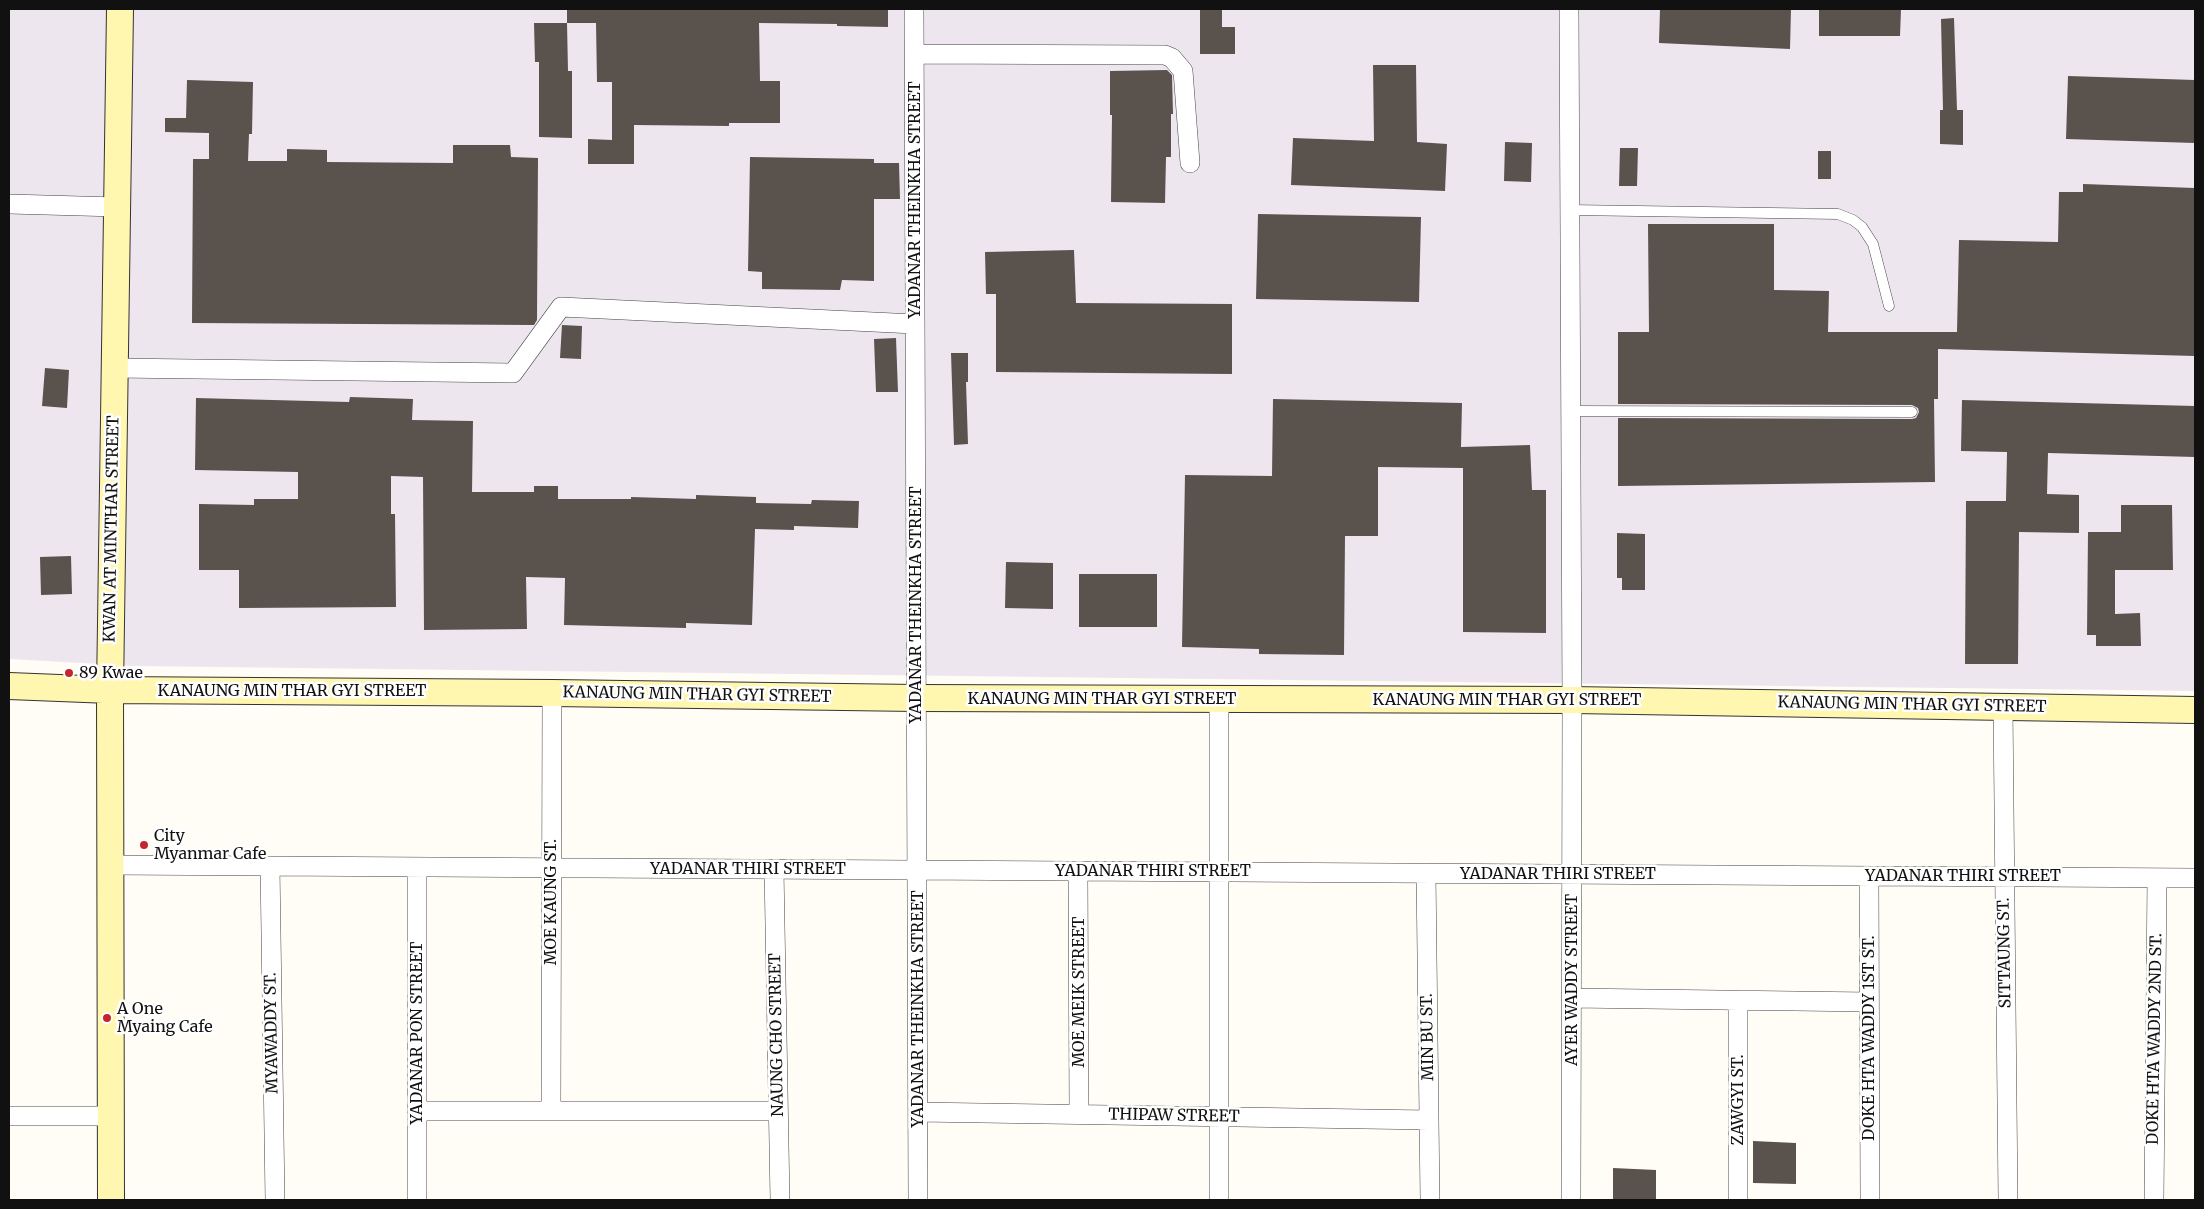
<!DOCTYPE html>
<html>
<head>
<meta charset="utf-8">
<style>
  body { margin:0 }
  #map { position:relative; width:2204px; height:1209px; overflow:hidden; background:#fffdf5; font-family:Merriweather,serif }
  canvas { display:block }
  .frame { position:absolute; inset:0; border:10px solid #111; pointer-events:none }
</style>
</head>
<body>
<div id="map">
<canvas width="2204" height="1209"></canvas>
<div class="frame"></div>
</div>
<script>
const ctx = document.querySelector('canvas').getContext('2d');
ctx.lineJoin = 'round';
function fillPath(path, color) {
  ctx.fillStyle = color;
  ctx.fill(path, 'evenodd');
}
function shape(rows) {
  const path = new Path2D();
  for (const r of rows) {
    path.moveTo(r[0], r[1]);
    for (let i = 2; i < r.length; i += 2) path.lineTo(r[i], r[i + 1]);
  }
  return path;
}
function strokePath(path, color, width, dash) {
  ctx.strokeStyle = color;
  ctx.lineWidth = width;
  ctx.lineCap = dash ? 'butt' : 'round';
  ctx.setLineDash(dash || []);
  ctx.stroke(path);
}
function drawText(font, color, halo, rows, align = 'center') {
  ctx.font = font + ' Merriweather,serif';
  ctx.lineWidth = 5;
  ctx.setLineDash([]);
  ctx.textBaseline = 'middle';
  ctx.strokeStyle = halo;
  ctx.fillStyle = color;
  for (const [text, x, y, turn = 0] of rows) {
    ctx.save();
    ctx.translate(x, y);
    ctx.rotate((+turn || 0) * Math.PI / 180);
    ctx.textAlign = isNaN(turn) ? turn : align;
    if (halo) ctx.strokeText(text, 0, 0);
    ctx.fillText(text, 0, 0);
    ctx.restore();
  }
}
fillPath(shape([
  [9,9,2195,9,2195,691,135,666,9,659]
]), '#eee6ef');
fillPath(shape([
  [567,9,888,9,888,27,837,26,837,24,759,23,760,81,780,81,780,123,729,123,729,126,634,125,634,164,588,164,588,139,612,140,612,82,597,82,596,23,567,23],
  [1200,9,1222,9,1222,27,1235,27,1235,54,1200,54],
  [1660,9,1791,9,1790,49,1659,43],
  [1819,9,1901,9,1900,36,1819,36],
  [1954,18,1957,110,1963,110,1963,145,1940,144,1940,110,1943,110,1941,19],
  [534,23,567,23,568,71,572,71,572,138,539,137,539,62,535,62],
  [1373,65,1416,65,1417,142,1447,144,1445,191,1291,185,1293,138,1374,141],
  [1167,70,1172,75,1173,114,1171,114,1171,157,1166,157,1165,203,1111,202,1112,115,1110,115,1110,71],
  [2068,76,2195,80,2195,143,2066,139],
  [187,80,253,82,252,134,249,134,248,161,287,161,287,149,327,150,327,162,453,163,453,145,510,145,511,157,538,158,537,320,534,325,192,323,193,159,209,159,209,133,165,132,165,118,186,118],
  [1505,142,1532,143,1531,182,1504,181],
  [1620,148,1638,148,1637,186,1619,186],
  [1818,151,1831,151,1831,179,1818,179],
  [750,157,874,159,874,163,899,163,900,199,874,199,874,281,842,280,840,290,762,289,762,272,748,271],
  [2083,184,2195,188,2195,356,1938,349,1938,399,1934,399,1935,482,1618,486,1618,418,1912,419,1916,418,1919,412,1918,408,1912,405,1618,404,1618,332,1649,332,1648,224,1774,224,1774,290,1829,291,1828,332,1957,332,1959,240,2058,242,2059,192,2083,192],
  [1258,214,1421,217,1419,302,1256,299],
  [1074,250,1076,303,1232,304,1232,374,996,372,996,294,986,294,985,252],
  [562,325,582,326,581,359,560,358],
  [896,338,898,392,876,392,874,339],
  [951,353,968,353,968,382,966,382,968,444,954,445],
  [45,368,69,370,67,408,42,406],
  [350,397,413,399,412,420,473,421,472,492,534,492,534,486,558,486,558,499,631,499,631,497,696,499,696,495,756,497,756,503,811,504,812,500,859,501,858,528,794,526,794,530,755,529,752,625,686,623,686,628,564,625,565,578,526,577,527,629,424,630,423,477,391,476,391,514,395,514,396,607,239,608,239,570,199,570,199,504,254,505,254,499,298,499,298,472,195,470,196,398,349,402],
  [1273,399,1462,403,1461,447,1530,445,1532,490,1546,490,1546,633,1463,632,1463,468,1378,467,1378,536,1345,536,1344,655,1259,654,1259,649,1182,647,1185,475,1272,476],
  [1962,400,2195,406,2195,457,2048,453,2047,494,2079,495,2079,533,2019,532,2018,664,1965,664,1966,501,2006,501,2007,452,1961,451],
  [2121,505,2172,505,2173,570,2115,570,2115,614,2140,613,2141,646,2096,646,2096,635,2087,635,2088,532,2121,532],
  [1617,533,1645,534,1645,590,1622,590,1622,578,1617,578],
  [71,556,72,594,41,595,40,557],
  [1006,562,1053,563,1053,609,1005,608],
  [1079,574,1157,574,1157,627,1079,627],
  [1753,1141,1796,1143,1796,1184,1753,1183],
  [1613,1168,1656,1170,1656,1200,1613,1200]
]), '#5a524d');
const lane = shape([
  [1570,210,1838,214,1853,220,1862,227,1873,244,1889,306],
  [1571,411,1912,412]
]);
const street = shape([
  [914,9,918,1200],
  [1569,9,1572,700,1571,1200],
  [914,54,1165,55,1172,58,1183,71,1190,163],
  [9,204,117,207],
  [115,368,513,373,561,307,915,324],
  [1219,699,1219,1200],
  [2003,707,2008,1200],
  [110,865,2195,878],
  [270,866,275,1200],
  [774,869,780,1200],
  [1078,871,1079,1114],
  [1426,873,1430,1200],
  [1869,876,1870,1200],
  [1572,998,1869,1002],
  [1738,1000,1738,1200],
  [417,1111,778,1111],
  [551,1111,552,693],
  [918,1112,1429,1120],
  [9,1116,111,1116],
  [417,1200,417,867],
  [2154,1200,2157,878]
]);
const secondary = shape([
  [9,686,110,690,552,693,916,698,1572,700,2195,710],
  [111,1200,110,690,120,9]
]);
strokePath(lane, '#444', 11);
strokePath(street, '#444', 20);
strokePath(secondary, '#333', 28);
strokePath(lane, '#fff', 10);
strokePath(street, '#fff', 19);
strokePath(secondary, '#fff6b0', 26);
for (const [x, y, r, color] of [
  [69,673,5,"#c4262e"],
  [144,845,5,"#c4262e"],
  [107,1018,5,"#c4262e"]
]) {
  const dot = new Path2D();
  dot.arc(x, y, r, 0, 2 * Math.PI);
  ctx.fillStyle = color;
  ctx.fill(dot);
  strokePath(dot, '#fff', 2);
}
drawText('16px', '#111', '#fff', [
  ["YADANAR THEINKHA STREET",915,200,-90],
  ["KWAN AT MINTHAR STREET",112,529,-89],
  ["YADANAR THEINKHA STREET",916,605,-90],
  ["KANAUNG MIN THAR GYI STREET",292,691],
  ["KANAUNG MIN THAR GYI STREET",697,695,1],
  ["KANAUNG MIN THAR GYI STREET",1102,699],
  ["KANAUNG MIN THAR GYI STREET",1507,700],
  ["KANAUNG MIN THAR GYI STREET",1912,705,1],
  ["YADANAR THIRI STREET",748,869],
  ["YADANAR THIRI STREET",1153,871],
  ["YADANAR THIRI STREET",1558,874],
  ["YADANAR THIRI STREET",1963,876],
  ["MOE KAUNG ST.",551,902,-90],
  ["SITTAUNG ST.",2005,953,-91],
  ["AYER WADDY STREET",1572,980,-90],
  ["MOE MEIK STREET",1079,992,-90],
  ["YADANAR THEINKHA STREET",918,1009,-90],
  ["MYAWADDY ST.",272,1033,-91],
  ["YADANAR PON STREET",417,1033,-90],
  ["NAUNG CHO STREET",777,1035,-91],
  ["MIN BU ST.",1428,1037,-91],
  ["DOKE HTA WADDY 1ST ST.",1869,1038,-90],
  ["DOKE HTA WADDY 2ND ST.",2155,1039,-89],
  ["ZAWGYI ST.",1738,1100,-90],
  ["THIPAW STREET",1174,1116,1]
]);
drawText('16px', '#111', '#fff', [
  ["89 Kwae",79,673],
  ["City",154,836],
  ["Myanmar Cafe",154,854],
  ["A One",117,1009],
  ["Myaing Cafe",117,1027]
], 'left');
</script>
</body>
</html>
